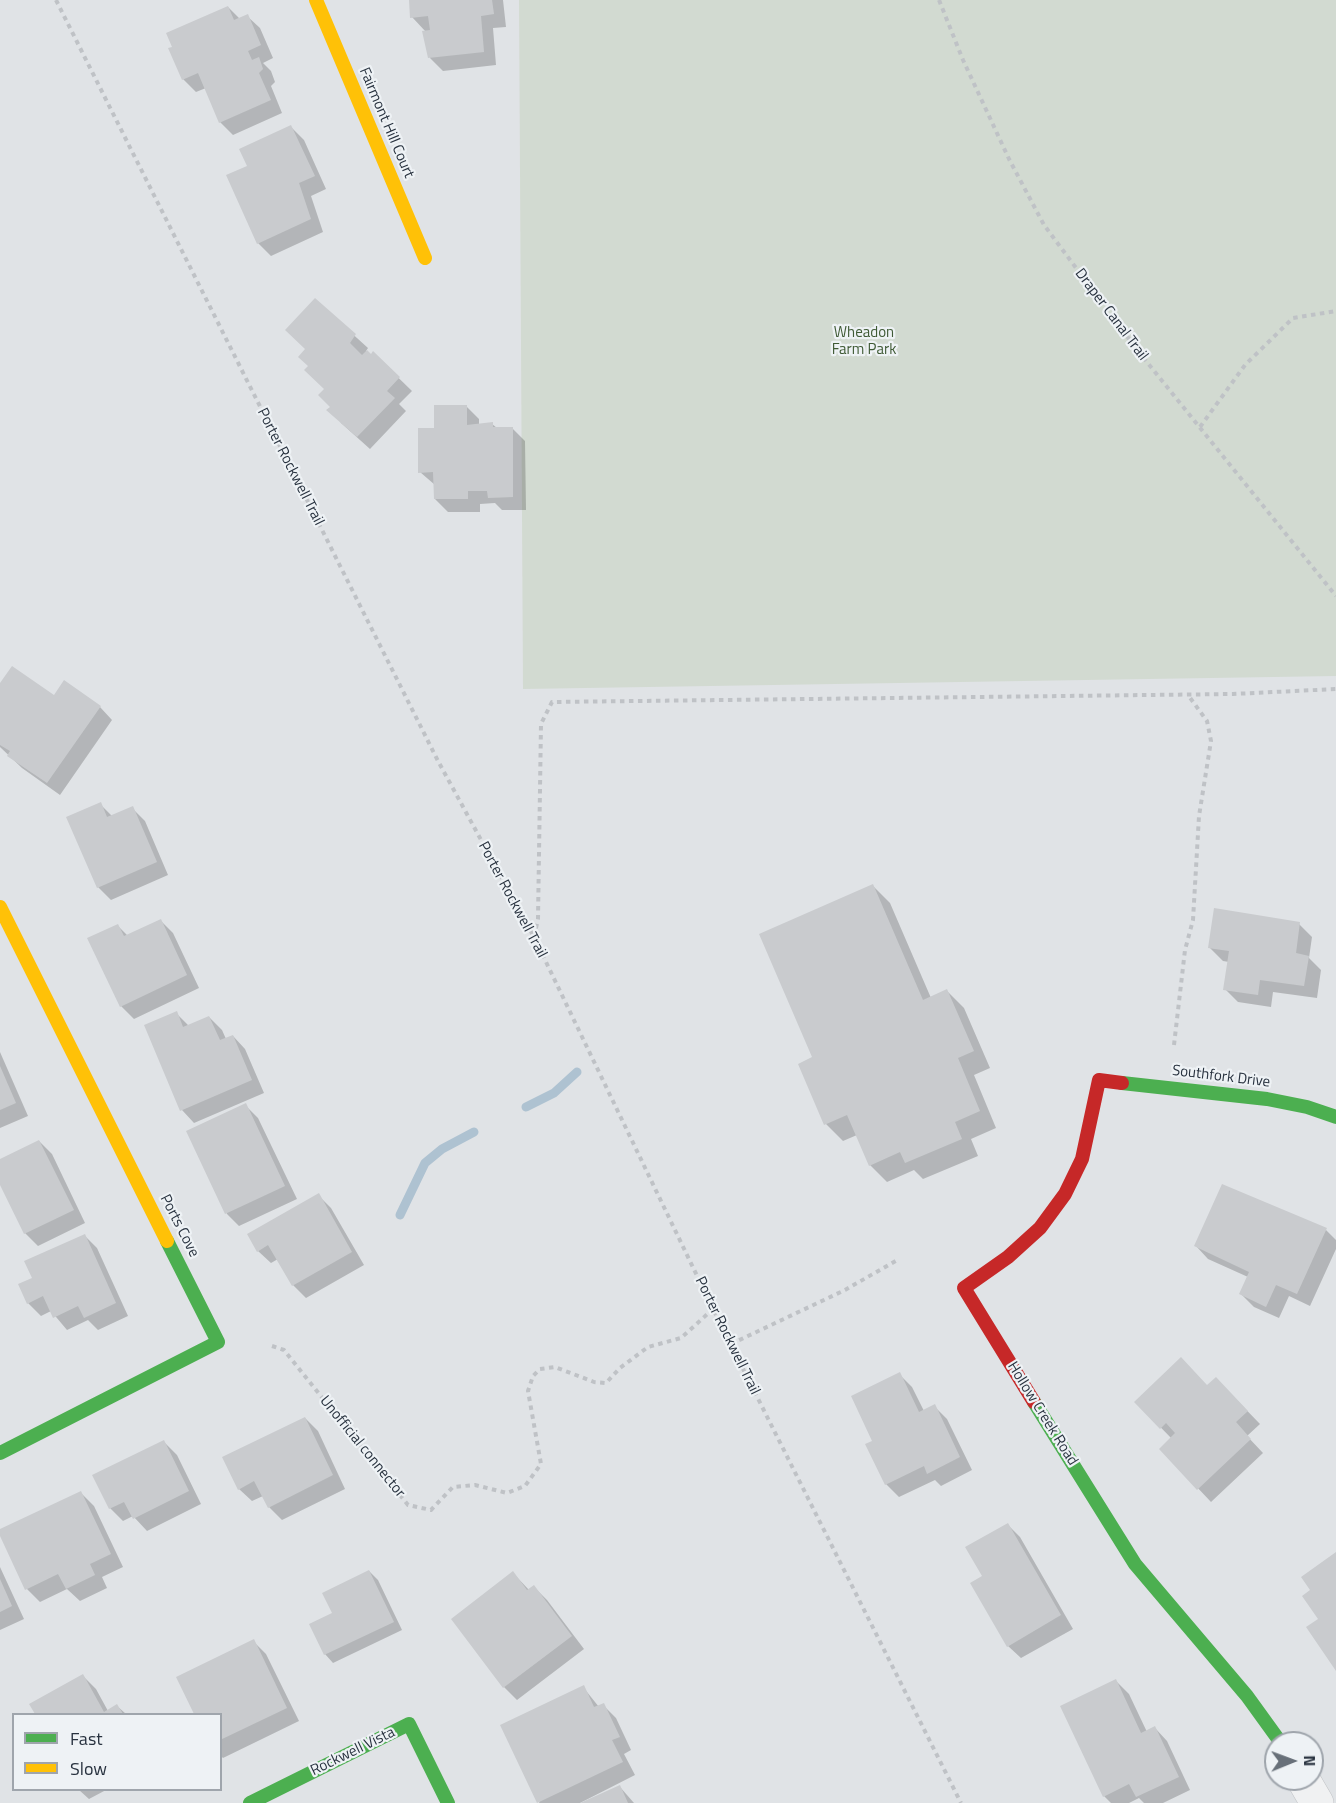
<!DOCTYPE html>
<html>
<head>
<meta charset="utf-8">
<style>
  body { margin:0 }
  #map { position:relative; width:1336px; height:1803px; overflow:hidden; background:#e0e3e6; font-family:"Titillium Web",sans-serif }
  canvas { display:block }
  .legend { position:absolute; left:12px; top:1713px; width:210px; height:78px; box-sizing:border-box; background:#eef2f5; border:2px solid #9fa5ac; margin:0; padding:8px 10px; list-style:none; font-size:18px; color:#28323f }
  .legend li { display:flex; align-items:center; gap:12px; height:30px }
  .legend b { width:30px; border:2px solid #9fa5ac }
  .north { position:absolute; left:1264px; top:1731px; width:60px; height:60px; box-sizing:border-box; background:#eef2f5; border:2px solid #9fa5ac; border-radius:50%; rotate:89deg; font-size:16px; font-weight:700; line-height:24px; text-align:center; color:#28323f }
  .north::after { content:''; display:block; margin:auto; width:21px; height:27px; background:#687079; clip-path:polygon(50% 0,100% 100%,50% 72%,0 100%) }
</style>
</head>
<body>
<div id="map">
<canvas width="1336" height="1803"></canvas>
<ul class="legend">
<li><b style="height:8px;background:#4caf50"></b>Fast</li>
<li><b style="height:8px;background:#ffc107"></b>Slow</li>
</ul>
<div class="north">N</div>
</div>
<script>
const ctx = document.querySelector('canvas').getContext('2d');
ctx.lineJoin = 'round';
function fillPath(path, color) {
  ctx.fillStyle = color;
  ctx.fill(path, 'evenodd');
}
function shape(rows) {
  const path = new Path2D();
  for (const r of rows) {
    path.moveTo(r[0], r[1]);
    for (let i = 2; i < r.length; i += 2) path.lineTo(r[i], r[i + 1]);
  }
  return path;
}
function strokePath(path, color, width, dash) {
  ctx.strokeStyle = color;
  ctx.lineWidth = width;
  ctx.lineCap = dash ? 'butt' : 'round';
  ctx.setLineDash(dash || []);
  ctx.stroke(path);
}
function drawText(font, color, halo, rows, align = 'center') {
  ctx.font = font + ' "Titillium Web",sans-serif';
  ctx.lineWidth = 4.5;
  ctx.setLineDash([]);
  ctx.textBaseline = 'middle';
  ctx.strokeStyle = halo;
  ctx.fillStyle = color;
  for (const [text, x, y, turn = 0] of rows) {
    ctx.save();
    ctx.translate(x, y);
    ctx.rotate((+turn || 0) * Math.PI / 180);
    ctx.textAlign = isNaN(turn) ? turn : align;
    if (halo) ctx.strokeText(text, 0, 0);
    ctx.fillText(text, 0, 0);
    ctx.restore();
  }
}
fillPath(shape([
  [519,0,1336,0,1336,676,523,689]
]), '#d2dad1');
fillPath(shape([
  [410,0,503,0,506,27,493,28,496,65,443,71,430,58,426,32,412,17],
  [228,7,240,19,247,16,260,28,273,58,263,63,271,71,275,82,271,86,282,113,233,135,220,122,206,88,196,92,183,79,174,47],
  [291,127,304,140,326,189,311,196,323,232,271,256,258,243,249,166],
  [315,300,368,348,366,351,371,356,373,353,412,391,399,404,406,411,370,449,341,423,326,389,309,366,307,349],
  [466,406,479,419,479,425,492,424,497,428,512,428,525,441,526,510,502,510,495,503,480,504,480,512,448,512,435,499,435,485,420,472,435,429],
  [0,686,100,707,112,720,60,795,22,768,0,747],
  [100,804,113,817,132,808,145,821,168,875,111,900,98,887],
  [873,886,890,903,931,998,947,991,964,1008,990,1068,974,1075,996,1128,971,1139,978,1156,923,1179,914,1170,887,1182,870,1165,857,1135,843,1141,826,1124,814,1058],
  [160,920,173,933,199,988,134,1019,121,1006,117,925,128,936],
  [1299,924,1312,937,1309,958,1321,970,1317,998,1273,992,1271,1007,1238,1002,1225,989,1229,962,1223,961,1210,948],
  [176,1013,189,1026,209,1017,222,1030,226,1039,233,1036,245,1049,264,1093,194,1123,182,1110],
  [0,1052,28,1116,0,1128],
  [245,1105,258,1118,297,1199,239,1226,227,1214,188,1132],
  [39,1141,52,1154,85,1223,38,1246,25,1233,0,1182,0,1160],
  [318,1195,331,1208,364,1265,306,1298,293,1285,278,1259,271,1263,258,1251],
  [1326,1230,1336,1240,1336,1249,1310,1306,1289,1296,1279,1318,1254,1307,1241,1294,1248,1277,1208,1259,1196,1246],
  [84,1235,97,1248,128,1316,98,1330,88,1320,67,1330,51,1311,41,1316,28,1303],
  [899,1374,912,1387,924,1411,934,1406,947,1419,972,1470,941,1486,935,1480,899,1497,886,1484,874,1442],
  [1208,1387,1229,1392,1260,1424,1247,1436,1263,1453,1211,1502,1161,1449,1172,1439,1136,1402],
  [305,1418,318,1431,345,1489,282,1520,269,1507,263,1496,252,1501,239,1489],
  [164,1442,177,1455,201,1504,147,1531,133,1516,123,1521,110,1508],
  [81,1493,94,1506,123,1567,102,1577,107,1588,80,1601,67,1589,40,1602,27,1589,0,1531],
  [1008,1525,1020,1537,1073,1629,1021,1658,1008,1646,984,1576],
  [0,1567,24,1619,0,1630],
  [369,1571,378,1580,402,1630,333,1663,325,1654,333,1614],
  [513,1573,529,1590,534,1587,547,1600,584,1649,517,1700,504,1687],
  [253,1641,266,1654,299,1721,223,1758,220,1755,220,1714,196,1714,178,1678],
  [83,1676,96,1689,108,1711,117,1706,126,1714,37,1714,31,1705],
  [1116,1681,1129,1694,1147,1732,1155,1728,1167,1741,1190,1790,1163,1803,1144,1803,1139,1798,1129,1803,1111,1803,1104,1796],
  [583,1687,599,1707,603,1705,616,1718,631,1750,624,1754,635,1775,580,1803,539,1803],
  [620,1787,634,1803,584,1803],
  [79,1790,106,1790,89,1799]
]), '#0003');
strokePath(shape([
  [526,1107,554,1093,577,1072],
  [400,1215,425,1163,442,1149,474,1132]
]), '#aec2d1', 9);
fillPath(shape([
  [409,0,492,0,494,14,481,16,484,52,428,58,422,31,430,30,428,16,410,18],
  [228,6,234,20,248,14,261,45,248,51,252,60,259,57,263,69,259,73,271,100,219,123,198,73,182,80,168,48,172,47,166,33],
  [291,125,315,176,299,183,311,219,257,244,226,175,247,166,239,149],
  [315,298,356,334,350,343,362,355,367,350,371,354,373,351,400,377,387,391,395,398,357,437,326,410,330,407,318,395,324,389,304,370,308,366,298,357,305,349,285,330],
  [434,405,467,405,467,425,493,422,493,427,513,427,513,497,488,498,487,491,468,491,468,499,434,499,433,472,418,473,418,428,434,428],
  [12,666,54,695,64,680,101,706,47,783,7,756,10,751,0,745,0,683],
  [101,802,107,817,133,806,157,862,97,888,66,817],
  [873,884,923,1000,947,989,974,1051,958,1058,980,1111,955,1122,962,1139,905,1163,900,1152,869,1166,847,1115,824,1125,798,1064,812,1057,759,934],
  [1214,908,1300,922,1296,953,1309,956,1304,986,1260,980,1258,995,1223,990,1229,951,1208,948],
  [161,919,187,975,120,1007,87,938,118,924,124,936],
  [177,1011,183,1027,209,1016,220,1040,233,1035,252,1080,180,1111,144,1025],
  [0,1066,16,1103,0,1110],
  [246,1103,285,1186,225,1214,186,1131],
  [39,1140,74,1210,24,1234,0,1185,0,1159],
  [1222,1184,1327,1228,1297,1294,1276,1285,1266,1307,1239,1294,1249,1272,1194,1246],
  [319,1193,352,1252,292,1286,268,1245,257,1252,247,1234],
  [85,1234,116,1303,84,1318,78,1306,53,1318,43,1296,27,1304,18,1284,32,1278,24,1261],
  [1181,1357,1207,1385,1216,1377,1248,1411,1236,1422,1251,1439,1197,1490,1159,1449,1175,1433,1166,1423,1160,1429,1134,1402],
  [900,1372,919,1412,935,1404,960,1457,927,1474,924,1466,885,1485,865,1444,872,1441,851,1396],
  [305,1417,333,1475,268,1508,254,1481,238,1490,222,1457],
  [164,1440,189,1491,133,1519,124,1502,109,1509,92,1475],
  [81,1491,111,1554,90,1564,95,1575,66,1589,58,1574,25,1590,0,1536,0,1529],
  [1008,1523,1061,1615,1007,1647,970,1583,982,1576,965,1547],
  [1336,1552,1336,1671,1306,1627,1318,1619,1302,1596,1310,1590,1301,1577],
  [369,1570,394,1622,324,1655,309,1624,332,1613,322,1593],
  [513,1571,527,1590,534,1585,572,1636,503,1688,451,1619],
  [0,1579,12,1606,0,1612],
  [254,1639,287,1708,220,1740,220,1714,194,1714,176,1677],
  [83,1674,104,1712,117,1704,123,1714,35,1714,29,1704],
  [1116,1679,1141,1733,1155,1726,1179,1777,1136,1797,1129,1784,1103,1797,1060,1706],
  [584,1685,594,1707,604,1703,620,1737,612,1740,623,1762,537,1803,500,1725],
  [620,1785,628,1803,580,1803]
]), '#c9cbce');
const street = shape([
  [1303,1779,1317,1803]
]);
strokePath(street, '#bfc1c4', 34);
strokePath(shape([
  [56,0,438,761,534,937,713,1309,961,1803],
  [939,0,963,60,1009,159,1044,225,1138,351,1336,596],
  [1200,427,1245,365,1293,318,1336,311],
  [534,937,538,919,541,724,552,702,1233,694,1336,689],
  [1174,1045,1185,950,1193,920,1199,816,1211,741,1207,721,1188,695],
  [731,1344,845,1290,899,1259],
  [272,1346,284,1350,408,1505,431,1510,453,1487,475,1485,507,1493,525,1486,541,1464,528,1391,533,1376,540,1369,555,1367,594,1382,606,1383,620,1368,648,1347,681,1338,713,1309]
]), '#bfc2c6', 4, [4.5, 4.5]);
strokePath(street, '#f0f1f2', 33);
strokePath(shape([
  [1122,1083,1267,1099,1307,1107,1336,1117],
  [1034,1402,1135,1564,1247,1696,1281,1743],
  [0,1453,218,1342,167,1241],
  [250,1803,409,1724,448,1803]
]), '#4caf50', 14);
strokePath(shape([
  [316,0,425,258],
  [0,907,167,1241]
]), '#ffc107', 14);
strokePath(shape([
  [1034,1402,964,1288,1008,1257,1040,1228,1065,1194,1082,1159,1099,1080,1122,1083]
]), '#c62828', 14);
drawText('15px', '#28323f', '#eef2f5', [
  ["Fairmont Hill Court",386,123,67],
  ["Draper Canal Trail",1111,315,53],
  ["Porter Rockwell Trail",290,467,63],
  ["Porter Rockwell Trail",512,900,62],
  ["Southfork Drive",1221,1077,7],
  ["Ports Cove",179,1226,63],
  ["Porter Rockwell Trail",727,1336,64],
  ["Hollow Creek Road",1042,1414,58],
  ["Unofficial connector",362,1447,51],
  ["Rockwell Vista",353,1752,-26]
]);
drawText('15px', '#3f5a35', '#eef2f5', [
  ["Wheadon",864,333],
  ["Farm Park",864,350]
]);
</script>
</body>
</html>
